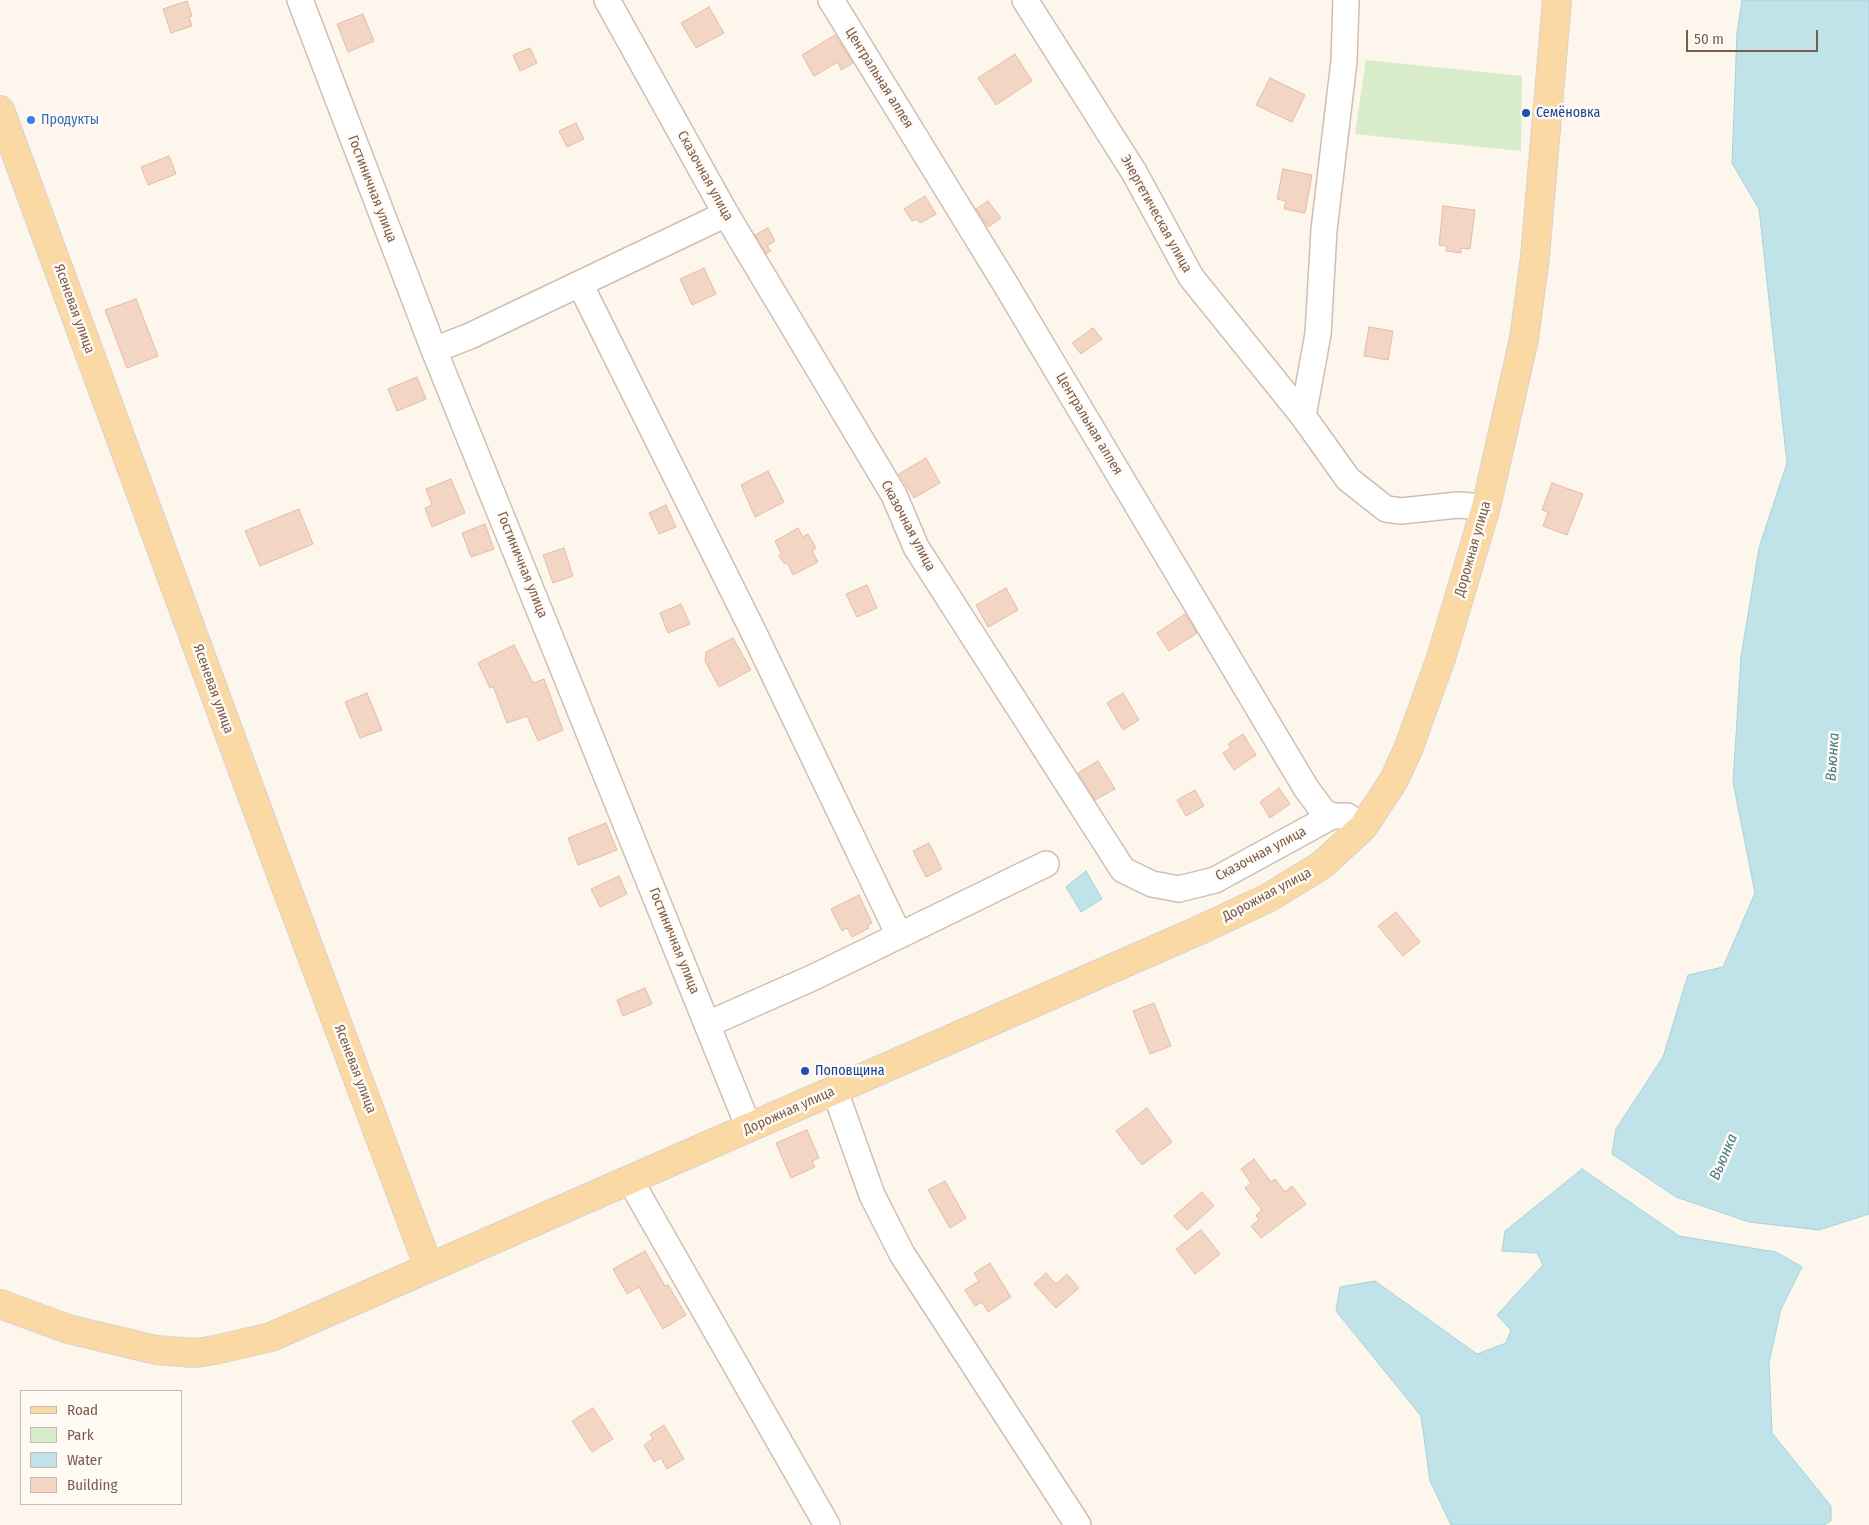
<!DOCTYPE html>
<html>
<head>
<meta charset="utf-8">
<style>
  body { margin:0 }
  #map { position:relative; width:1869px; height:1525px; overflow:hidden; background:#fdf6ec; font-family:"Fira Sans Condensed",sans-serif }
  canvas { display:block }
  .legend { position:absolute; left:20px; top:1390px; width:162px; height:115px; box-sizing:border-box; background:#fffaf3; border:1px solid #cabbb1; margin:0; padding:6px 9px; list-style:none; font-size:15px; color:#7a5c4d }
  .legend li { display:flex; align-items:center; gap:10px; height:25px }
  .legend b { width:25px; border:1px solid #cabbb1 }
  .scale { position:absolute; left:1686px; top:30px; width:132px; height:22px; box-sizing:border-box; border:2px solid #7a5c4d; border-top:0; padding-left:6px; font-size:15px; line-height:18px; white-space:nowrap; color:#7a5c4d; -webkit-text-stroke:4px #fffaf3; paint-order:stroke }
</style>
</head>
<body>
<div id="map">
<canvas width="1869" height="1525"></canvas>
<ul class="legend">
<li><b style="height:6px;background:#fbd9a5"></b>Road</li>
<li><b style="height:14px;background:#d8ecc9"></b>Park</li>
<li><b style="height:14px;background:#bfe3e8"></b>Water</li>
<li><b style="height:14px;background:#f3d5c3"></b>Building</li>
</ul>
<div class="scale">50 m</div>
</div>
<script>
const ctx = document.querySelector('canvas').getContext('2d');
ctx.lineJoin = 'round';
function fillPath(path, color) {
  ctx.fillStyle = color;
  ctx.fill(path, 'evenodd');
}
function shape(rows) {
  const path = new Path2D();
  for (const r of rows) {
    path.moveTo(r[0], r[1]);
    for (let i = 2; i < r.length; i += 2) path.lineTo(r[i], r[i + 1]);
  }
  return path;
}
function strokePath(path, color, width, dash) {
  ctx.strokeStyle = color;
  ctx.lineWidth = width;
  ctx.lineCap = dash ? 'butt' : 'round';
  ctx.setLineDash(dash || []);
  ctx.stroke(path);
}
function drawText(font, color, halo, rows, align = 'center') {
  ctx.font = font + ' "Fira Sans Condensed",sans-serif';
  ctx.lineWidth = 5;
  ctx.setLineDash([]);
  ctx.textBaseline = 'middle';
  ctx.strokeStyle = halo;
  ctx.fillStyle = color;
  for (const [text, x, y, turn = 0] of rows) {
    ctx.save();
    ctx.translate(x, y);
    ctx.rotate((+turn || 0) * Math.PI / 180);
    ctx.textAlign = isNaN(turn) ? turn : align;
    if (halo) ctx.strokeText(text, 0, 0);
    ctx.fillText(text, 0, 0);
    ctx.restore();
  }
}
fillPath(shape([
  [1366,60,1522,76,1521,151,1355,134]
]), '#d8ecc9');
const water = shape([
  [1742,0,1869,0,1869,1214,1819,1230,1749,1222,1676,1197,1612,1154,1616,1129,1663,1057,1688,975,1723,967,1755,893,1733,782,1741,657,1759,548,1787,463,1759,209,1732,163,1737,33,1742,0],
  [1086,871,1102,899,1081,912,1066,887,1086,871],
  [1582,1169,1679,1236,1776,1252,1802,1267,1781,1309,1769,1362,1772,1433,1831,1506,1831,1521,1824,1525,1451,1525,1430,1481,1421,1416,1336,1311,1340,1287,1375,1281,1477,1354,1506,1343,1511,1330,1497,1315,1543,1265,1537,1253,1502,1251,1505,1231,1582,1169]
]);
fillPath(water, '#bfe3e8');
strokePath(water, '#a5d3da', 1);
const building = shape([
  [187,1,192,16,189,17,192,26,171,33,163,9,187,1],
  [709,7,724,33,696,48,681,23,709,7],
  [363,14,374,41,348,52,337,24,363,14],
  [835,35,853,63,841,70,838,62,814,76,802,55,835,35],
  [530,48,537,63,520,71,513,55,530,48],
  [1015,54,1032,81,996,105,978,78,1015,54],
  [1270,78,1305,95,1292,122,1256,105,1270,78],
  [576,123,584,139,567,147,559,131,576,123],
  [169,156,176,174,148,185,141,167,169,156],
  [1283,169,1312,175,1305,213,1284,209,1286,201,1277,199,1283,169],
  [925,196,936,214,920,223,917,219,912,221,904,209,925,196],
  [988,201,1001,218,988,227,976,209,988,201],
  [1443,206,1475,210,1470,249,1461,248,1461,253,1446,251,1447,246,1439,245,1443,206],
  [768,228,775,241,767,246,771,251,766,254,755,235,768,228],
  [704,268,716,294,692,305,680,279,704,268],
  [136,299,158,356,127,368,105,310,136,299],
  [1369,327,1393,331,1388,360,1364,356,1369,327],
  [1093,328,1102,339,1081,354,1072,343,1093,328],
  [417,377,426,399,397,411,388,389,417,377],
  [926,458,940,483,914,498,899,474,926,458],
  [768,471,784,502,755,517,741,485,768,471],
  [451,479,465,513,432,527,425,508,432,505,426,489,451,479],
  [1552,483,1583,494,1567,535,1543,526,1548,512,1542,510,1552,483],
  [666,505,676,527,659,534,649,513,666,505],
  [299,509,313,544,260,566,245,531,299,509],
  [485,524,494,549,471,557,462,533,485,524],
  [798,528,803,537,808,534,816,548,812,551,818,562,793,575,788,564,784,563,779,556,781,553,775,541,798,528],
  [564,548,573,576,553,583,543,555,564,548],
  [867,585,877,608,857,617,846,594,867,585],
  [1006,588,1018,610,988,627,976,605,1006,588],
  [681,604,690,624,668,633,660,613,681,604],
  [1185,614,1197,633,1169,651,1157,633,1185,614],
  [733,638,751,670,719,687,705,661,706,652,733,638],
  [514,645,533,683,544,679,563,730,538,741,527,716,507,723,493,686,490,688,478,663,514,645],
  [367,693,382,730,360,738,345,702,367,693],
  [1123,693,1139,720,1123,730,1107,703,1123,693],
  [1243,734,1256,755,1234,770,1223,753,1231,748,1228,744,1243,734],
  [1098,761,1115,789,1095,800,1078,773,1098,761],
  [1279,788,1290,804,1270,818,1260,802,1279,788],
  [1195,790,1204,806,1186,816,1177,800,1195,790],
  [606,823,617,850,578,865,568,838,606,823],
  [929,843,942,869,926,877,913,851,929,843],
  [619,876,627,894,600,907,591,889,619,876],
  [859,895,872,923,868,925,869,928,852,937,847,928,842,931,831,909,859,895],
  [1396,912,1420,942,1403,956,1378,926,1396,912],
  [645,988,652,1004,623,1016,617,1000,645,988],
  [1154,1003,1171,1046,1150,1054,1133,1011,1154,1003],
  [1147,1108,1172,1142,1142,1165,1116,1131,1147,1108],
  [807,1130,819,1158,812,1161,815,1167,791,1178,776,1143,807,1130],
  [1254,1159,1271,1182,1275,1179,1285,1192,1292,1186,1306,1204,1261,1238,1251,1226,1259,1220,1256,1215,1262,1210,1245,1188,1251,1183,1241,1169,1254,1159],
  [945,1181,966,1218,950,1228,928,1190,945,1181],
  [1202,1192,1214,1206,1187,1230,1174,1216,1202,1192],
  [1201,1230,1220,1254,1195,1274,1176,1249,1201,1230],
  [645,1251,665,1286,668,1285,686,1315,663,1329,639,1287,627,1294,613,1269,645,1251],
  [990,1263,1011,1297,988,1312,982,1302,975,1306,965,1290,979,1281,974,1273,990,1263],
  [1046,1273,1056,1284,1067,1274,1079,1288,1056,1308,1034,1284,1046,1273],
  [593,1408,613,1439,592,1452,572,1421,593,1408],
  [664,1425,684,1459,667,1469,661,1458,654,1462,644,1445,653,1439,650,1434,664,1425]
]);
fillPath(building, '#f3d5c3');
strokePath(building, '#e6bba3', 1);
const minor = shape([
  [300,0,434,350,749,1128],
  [607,0,726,214,894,495,916,547,1123,870,1152,884,1179,889,1215,880,1332,816],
  [831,0,1006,285,1306,788,1323,811,1332,816,1347,816,1363,827],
  [1025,0,1134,172,1191,277,1303,416],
  [1346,0,1344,61,1324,230,1318,334,1303,416,1348,479,1386,509,1401,511,1458,505,1486,507],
  [580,284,753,631,899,935],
  [434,350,470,336,726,214],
  [708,1024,812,978,1046,864],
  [835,1091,872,1195,902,1254,1078,1525],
  [630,1180,827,1525]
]);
const major = shape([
  [0,110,274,855,429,1268],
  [0,1304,68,1329,156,1350,195,1353,215,1350,271,1337,1202,929,1268,898,1322,865,1363,827,1394,780,1409,747,1441,658,1486,507,1524,339,1535,257,1557,0]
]);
strokePath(minor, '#d1beb0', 28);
strokePath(major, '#dad1cd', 30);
strokePath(minor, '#fff', 25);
strokePath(major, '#fbd9a5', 28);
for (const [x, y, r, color] of [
  [1526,113,5,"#1a4fb4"],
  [31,120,5,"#3f7fe0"],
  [805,1071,5,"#1a4fb4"]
]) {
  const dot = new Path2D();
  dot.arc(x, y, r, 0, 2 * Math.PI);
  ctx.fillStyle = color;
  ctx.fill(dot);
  strokePath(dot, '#fffaf3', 2);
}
drawText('14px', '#7a5c4d', '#fffaf3', [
  ["Центральная аллея",879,78,58],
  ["Сказочная улица",705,176,61],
  ["Гостиничная улица",372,189,69],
  ["Энергетическая улица",1156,214,61],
  ["Ясеневая улица",74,309,70],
  ["Центральная аллея",1089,424,59],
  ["Сказочная улица",908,526,62],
  ["Дорожная улица",1473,549,-74],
  ["Гостиничная улица",522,565,68],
  ["Ясеневая улица",213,689,70],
  ["Сказочная улица",1261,854,-28],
  ["Дорожная улица",1267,895,-28],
  ["Гостиничная улица",674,941,68],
  ["Ясеневая улица",355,1069,69],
  ["Дорожная улица",789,1111,-24]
]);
drawText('14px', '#164399', '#fffaf3', [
  ["Семёновка",1536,113],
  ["Поповщина",815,1071]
], 'left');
drawText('14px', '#366cbe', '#fffaf3', [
  ["Продукты",41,120]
], 'left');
drawText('italic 15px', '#437c86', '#fffaf3', [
  ["Вьюнка",1833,757,-86],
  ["Вьюнка",1724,1157,-67]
]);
</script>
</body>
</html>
